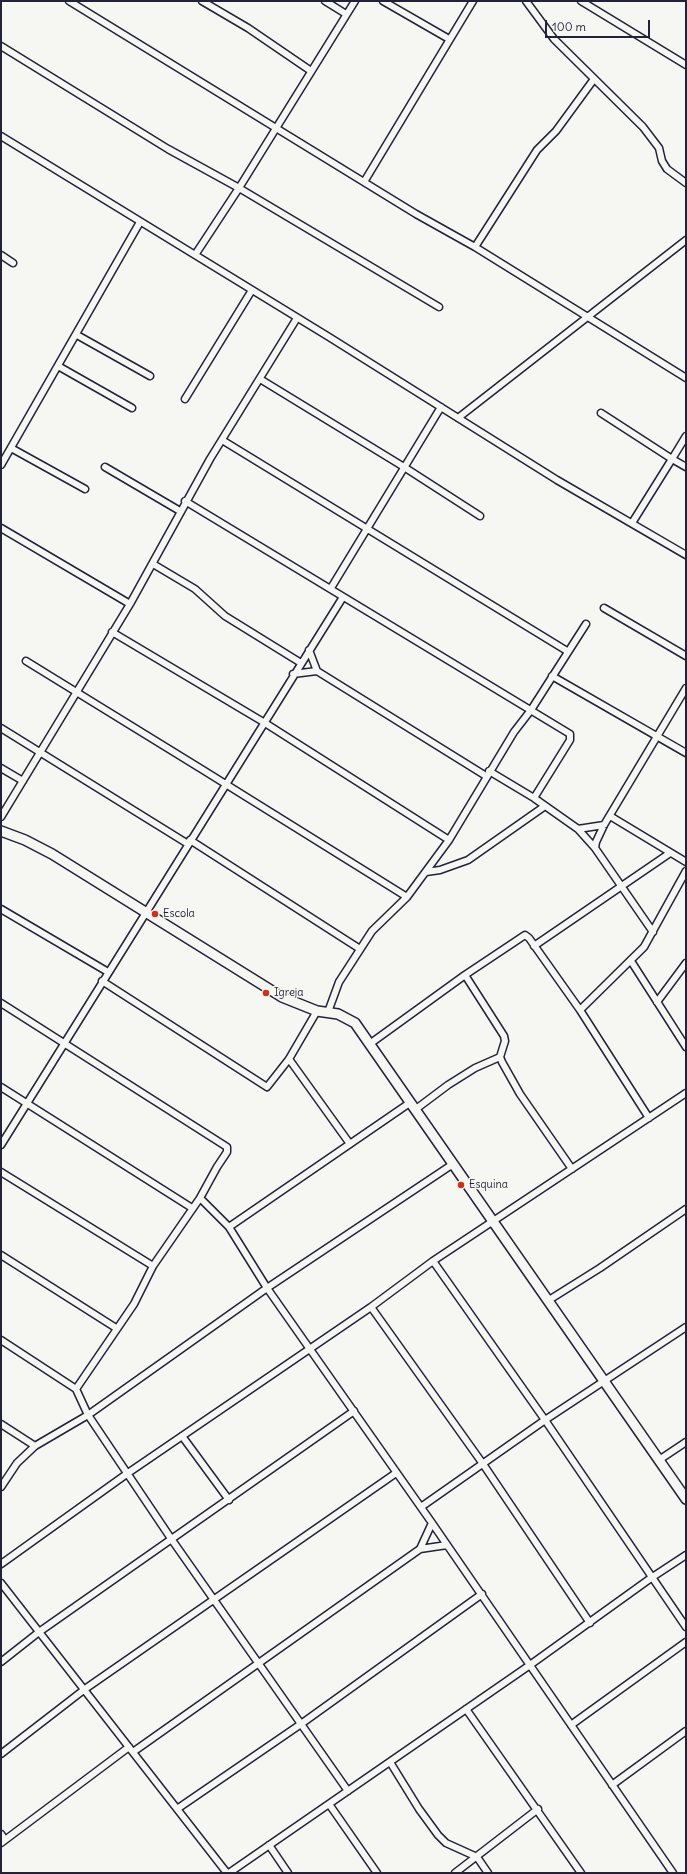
<!DOCTYPE html>
<html>
<head>
<meta charset="utf-8">
<style>
  body { margin:0 }
  #map { position:relative; width:687px; height:1874px; overflow:hidden; background:#f6f6f2; font-family:Delius,sans-serif }
  canvas { display:block }
  .frame { position:absolute; inset:0; border:2px solid #22223b; pointer-events:none }
  .scale { position:absolute; left:545px; top:20px; width:105px; height:18px; box-sizing:border-box; border:2px solid #22223b; border-top:0; padding-left:5px; font-size:12px; line-height:14px; white-space:nowrap; color:#22223b; -webkit-text-stroke:3px #f6f6f2; paint-order:stroke }
</style>
</head>
<body>
<div id="map">
<canvas width="687" height="1874"></canvas>
<div class="frame"></div>
<div class="scale">100 m</div>
</div>
<script>
const ctx = document.querySelector('canvas').getContext('2d');
ctx.lineJoin = 'round';
function shape(rows) {
  const path = new Path2D();
  for (const r of rows) {
    path.moveTo(r[0], r[1]);
    for (let i = 2; i < r.length; i += 2) path.lineTo(r[i], r[i + 1]);
  }
  return path;
}
function strokePath(path, color, width, dash) {
  ctx.strokeStyle = color;
  ctx.lineWidth = width;
  ctx.lineCap = dash ? 'butt' : 'round';
  ctx.setLineDash(dash || []);
  ctx.stroke(path);
}
function drawText(font, color, halo, rows, align = 'center') {
  ctx.font = font + ' Delius,sans-serif';
  ctx.lineWidth = 3;
  ctx.setLineDash([]);
  ctx.textBaseline = 'middle';
  ctx.strokeStyle = halo;
  ctx.fillStyle = color;
  for (const [text, x, y, turn = 0] of rows) {
    ctx.save();
    ctx.translate(x, y);
    ctx.rotate((+turn || 0) * Math.PI / 180);
    ctx.textAlign = isNaN(turn) ? turn : align;
    if (halo) ctx.strokeText(text, 0, 0);
    ctx.fillText(text, 0, 0);
    ctx.restore();
  }
}
const street = shape([
  [69,1,416,214,475,247,686,378],
  [202,1,248,28,311,71],
  [325,1,346,14],
  [383,1,449,39],
  [526,1,554,39,643,127,659,148,662,161,667,169,686,183],
  [581,1,686,65],
  [1,46,168,149,239,188,439,307],
  [1,136,329,337,557,480,686,555],
  [364,182,473,1],
  [475,247,537,150,556,131,594,79],
  [1,255,13,263],
  [195,255,239,188,355,1],
  [77,335,150,376],
  [58,366,132,408],
  [260,379,404,467,480,516],
  [185,399,252,290],
  [601,413,672,459,632,523],
  [458,418,686,240],
  [686,436,672,459,686,467],
  [222,440,567,651],
  [11,448,85,489],
  [1,465,140,222],
  [105,467,180,511],
  [185,501,570,734,570,740,534,798],
  [1,528,130,604],
  [153,564,195,589,225,616,301,663],
  [331,588,441,407],
  [604,608,686,656],
  [112,632,265,723,449,840],
  [309,650,317,671],
  [26,661,203,770,407,897],
  [293,674,317,671,486,776],
  [552,676,686,753],
  [1,728,188,844],
  [1,768,23,781],
  [489,771,534,798,578,829,595,848,653,932],
  [610,816,686,862],
  [1,817,130,604,210,459,297,318],
  [578,829,604,825],
  [190,840,360,949],
  [595,848,596,842,604,825,686,688],
  [426,872,440,870,468,860,545,806],
  [1,909,108,972],
  [534,946,670,853],
  [631,961,686,1047],
  [465,975,504,1036,505,1041,500,1057,502,1062,520,1094,572,1169],
  [102,981,267,1087,289,1059,317,1011],
  [657,1002,686,963],
  [1,1003,227,1147,227,1152,217,1167,200,1198,229,1227,267,1288,432,1523,673,1873],
  [580,1010,644,947,686,871],
  [328,1012,339,982,372,931,407,897,449,840,514,732,531,710,586,624],
  [371,1043,465,975,525,935,529,938,580,1010,649,1118],
  [289,1059,350,1144],
  [1,1087,192,1208],
  [416,1109,448,1085,475,1068,500,1057],
  [1,1145,343,597],
  [1,1172,153,1266,134,1304,76,1389],
  [229,1227,411,1102],
  [1,1255,116,1328],
  [433,1261,545,1420,686,1627],
  [153,1266,200,1198],
  [549,1300,600,1268,686,1209],
  [371,1307,483,1464,590,1623],
  [1,1340,76,1389,88,1415,172,1540,348,1791],
  [1,1424,35,1446],
  [182,1436,229,1500],
  [659,1460,686,1442],
  [1,1487,17,1463,35,1446,88,1415,267,1288,453,1164],
  [421,1507,545,1420,686,1327],
  [420,1549,432,1523],
  [1,1564,128,1473,371,1307,433,1261,686,1093],
  [1,1583,227,1873],
  [1,1662,39,1632,354,1411],
  [466,1709,581,1873],
  [571,1725,686,1642],
  [133,1752,420,1549,447,1545],
  [1,1754,85,1689,396,1473],
  [390,1762,419,1809,438,1835,446,1843,477,1857,488,1873],
  [612,1785,686,1731],
  [329,1804,377,1873],
  [177,1809,301,1724,482,1594],
  [1,1834,5,1840,1,1843],
  [5,1840,129,1747],
  [269,1845,288,1873],
  [229,1873,530,1665,651,1578,686,1555],
  [455,1873,538,1809]
]);
const secondary = shape([
  [1,831,25,840,52,854,282,997,317,1011,338,1014,355,1023,686,1499]
]);
strokePath(street, '#22223b', 9);
strokePath(secondary, '#22223b', 12);
strokePath(street, '#f6f6f2', 6);
strokePath(secondary, '#f6f6f2', 9);
for (const [x, y, r, color] of [
  [155,914,4,"#c8321e"],
  [266,993,4,"#c8321e"],
  [461,1185,4,"#c8321e"]
]) {
  const dot = new Path2D();
  dot.arc(x, y, r, 0, 2 * Math.PI);
  ctx.fillStyle = color;
  ctx.fill(dot);
  strokePath(dot, '#f6f6f2', 1.5);
}
drawText('11px', '#22223b', '#f6f6f2', [
  ["Escola",163,914],
  ["Igreja",274,993],
  ["Esquina",469,1185]
], 'left');
</script>
</body>
</html>
